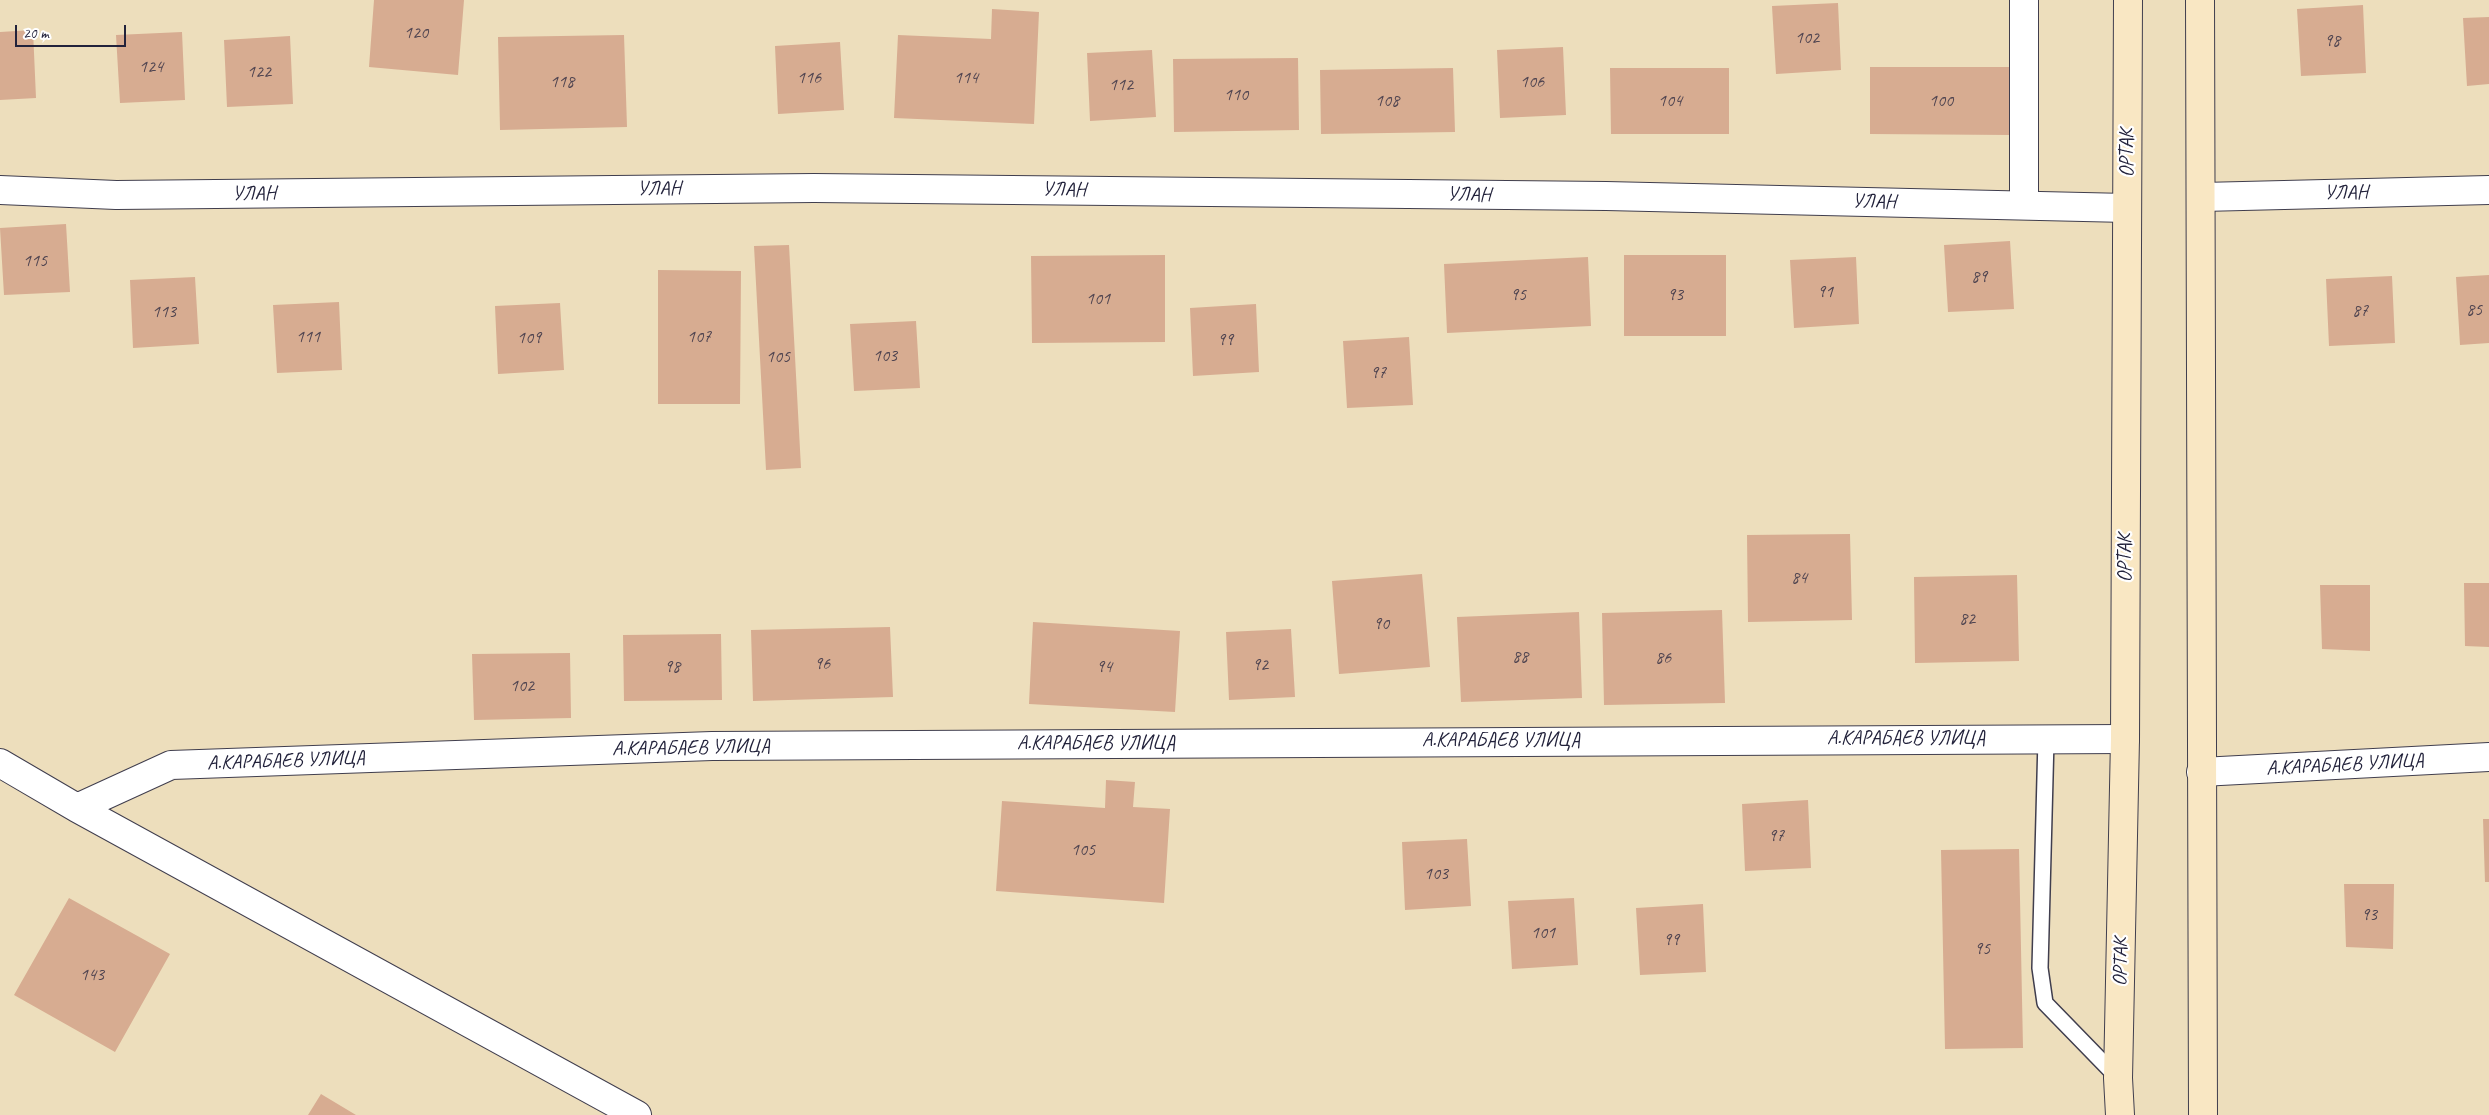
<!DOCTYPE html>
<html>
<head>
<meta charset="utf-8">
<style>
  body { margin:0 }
  #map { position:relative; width:2489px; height:1115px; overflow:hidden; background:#eddebc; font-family:Caveat,sans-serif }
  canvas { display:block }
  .scale { position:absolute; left:15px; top:25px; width:111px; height:22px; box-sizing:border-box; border:2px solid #22223b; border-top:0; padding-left:6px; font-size:15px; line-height:18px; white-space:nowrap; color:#22223b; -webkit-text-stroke:4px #fff; paint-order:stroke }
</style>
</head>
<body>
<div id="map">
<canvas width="2489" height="1115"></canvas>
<div class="scale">20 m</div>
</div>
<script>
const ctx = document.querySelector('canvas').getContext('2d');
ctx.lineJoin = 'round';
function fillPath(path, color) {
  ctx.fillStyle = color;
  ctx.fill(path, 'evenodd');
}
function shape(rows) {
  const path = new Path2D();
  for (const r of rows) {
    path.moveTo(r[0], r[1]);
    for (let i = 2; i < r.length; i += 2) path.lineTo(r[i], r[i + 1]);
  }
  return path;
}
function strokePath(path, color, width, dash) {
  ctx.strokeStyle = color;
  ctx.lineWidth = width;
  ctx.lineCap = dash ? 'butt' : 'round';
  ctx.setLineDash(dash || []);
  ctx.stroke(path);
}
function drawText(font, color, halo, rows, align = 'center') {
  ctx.font = font + ' Caveat,sans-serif';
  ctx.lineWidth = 4.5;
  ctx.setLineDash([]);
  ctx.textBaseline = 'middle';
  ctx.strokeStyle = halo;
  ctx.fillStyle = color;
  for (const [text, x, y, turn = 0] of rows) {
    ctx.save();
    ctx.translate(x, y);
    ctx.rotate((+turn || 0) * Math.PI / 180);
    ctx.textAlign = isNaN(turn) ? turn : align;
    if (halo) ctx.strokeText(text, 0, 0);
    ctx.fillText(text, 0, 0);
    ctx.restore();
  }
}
fillPath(shape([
  [374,0,464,0,458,75,369,67],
  [1838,3,1841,70,1776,74,1772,6],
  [2363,5,2366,73,2301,76,2297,9],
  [992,9,1039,12,1034,124,894,118,898,35,991,39],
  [2489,17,2489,84,2467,86,2463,18],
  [33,30,36,98,0,100,0,32],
  [182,32,185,100,120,103,116,35],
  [624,35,627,127,500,130,498,37],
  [290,36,293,104,227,107,224,40],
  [840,42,844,110,778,114,775,46],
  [1563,47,1566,115,1500,118,1497,50],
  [1152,50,1156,117,1090,121,1087,53],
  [1298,58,1299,130,1174,132,1173,59],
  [1870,67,2011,67,2011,135,1870,134],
  [1453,68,1455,132,1321,134,1320,70],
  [1610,68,1729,68,1729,134,1611,134],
  [66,224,70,292,4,295,0,228],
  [2010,241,2014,309,1948,312,1944,245],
  [789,245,801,468,766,470,754,246],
  [1165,255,1165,342,1032,343,1031,256],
  [1624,255,1726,255,1726,336,1624,336],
  [1588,257,1591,326,1447,333,1444,264],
  [1856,257,1859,324,1794,328,1790,260],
  [658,270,741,271,740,404,658,404],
  [2489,275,2489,343,2460,345,2456,277],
  [2392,276,2395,343,2329,346,2326,279],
  [195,277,199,344,133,348,130,280],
  [339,302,342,370,277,373,273,305],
  [560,303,564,370,498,374,495,306],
  [1256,304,1259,372,1193,376,1190,308],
  [916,321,920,388,854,391,850,324],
  [1409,337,1413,405,1347,408,1343,341],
  [1850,534,1852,620,1748,622,1747,535],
  [1422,574,1430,667,1339,674,1332,581],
  [2017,575,2019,661,1915,663,1914,577],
  [2464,583,2489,583,2489,647,2465,646],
  [2320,585,2370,585,2370,651,2322,649],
  [1722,610,1725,703,1604,705,1602,613],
  [1579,612,1582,698,1461,702,1457,617],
  [1033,622,1180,631,1175,712,1029,704],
  [890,627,893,697,753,701,751,630],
  [1291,629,1295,697,1229,700,1226,632],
  [721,634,722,700,624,701,623,635],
  [570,653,571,718,474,720,472,654],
  [1106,780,1135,782,1133,807,1170,809,1164,903,996,891,1002,801,1105,808],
  [1808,800,1811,868,1745,871,1742,804],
  [2483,819,2489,819,2489,882,2485,882],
  [1467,839,1471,906,1405,910,1402,842],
  [2019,849,2023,1048,1945,1049,1941,850],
  [2344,884,2394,884,2393,949,2346,947],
  [69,898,170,954,115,1052,14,995],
  [1574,898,1578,965,1512,969,1508,901],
  [1703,904,1706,972,1640,975,1636,908],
  [321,1094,356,1115,308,1115]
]), '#d7ac91');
const lane = shape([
  [2046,739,2040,968,2045,1003,2118,1078]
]);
const street = shape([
  [2024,0,2024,205],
  [0,190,116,195,814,188,1606,196,2127,208],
  [2202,197,2489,190],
  [0,763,77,808,637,1115],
  [2201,772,2489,757],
  [77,808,171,765,712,746,2125,739]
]);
const secondary = shape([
  [2200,0,2203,1115],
  [2120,1115,2118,1078,2125,739,2128,0]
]);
strokePath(lane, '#403e4e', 18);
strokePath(street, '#403e4e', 30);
strokePath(secondary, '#403e4e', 30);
strokePath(lane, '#fff', 15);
strokePath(street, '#fff', 28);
strokePath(secondary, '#f9e7c3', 28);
drawText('18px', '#4f4450', null, [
  ["120",416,33],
  ["102",1807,38],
  ["98",2332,41],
  ["124",151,67],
  ["122",259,72],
  ["116",809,78],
  ["114",966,78],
  ["118",562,82],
  ["106",1532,82],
  ["112",1121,85],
  ["110",1236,95],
  ["108",1387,101],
  ["104",1670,101],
  ["100",1941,101],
  ["115",35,261],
  ["89",1979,277],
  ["91",1825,292],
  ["95",1518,295],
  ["93",1675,295],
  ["101",1098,299],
  ["85",2474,310],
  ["87",2360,311],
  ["113",164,312],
  ["111",308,337],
  ["107",699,337],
  ["109",529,338],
  ["99",1225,340],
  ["103",885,356],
  ["105",778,357],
  ["97",1378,373],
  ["84",1799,578],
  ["82",1967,619],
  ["90",1381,624],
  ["88",1520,657],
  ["86",1663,658],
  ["96",822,664],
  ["92",1260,665],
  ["98",672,667],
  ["94",1104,667],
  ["102",522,686],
  ["97",1776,836],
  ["105",1083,850],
  ["103",1436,874],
  ["93",2369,915],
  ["101",1543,933],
  ["99",1671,940],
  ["95",1982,949],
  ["143",92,975]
]);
drawText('20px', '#22223b', '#fff', [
  ["ОРТАК",2128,153,-90],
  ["УЛАН",659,189,-1],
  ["УЛАН",1064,190,1],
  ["УЛАН",2346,193,-1],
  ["УЛАН",254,194,-1],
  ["УЛАН",1469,195,1],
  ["УЛАН",1874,202,1],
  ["ОРТАК",2126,558,-90],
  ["А.КАРАБАЕВ УЛИЦА",1906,739],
  ["А.КАРАБАЕВ УЛИЦА",1501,741],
  ["А.КАРАБАЕВ УЛИЦА",1096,744],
  ["А.КАРАБАЕВ УЛИЦА",691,748,-1],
  ["А.КАРАБАЕВ УЛИЦА",286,761,-2],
  ["А.КАРАБАЕВ УЛИЦА",2345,765,-3],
  ["ОРТАК",2121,962,-89]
]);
</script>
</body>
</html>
